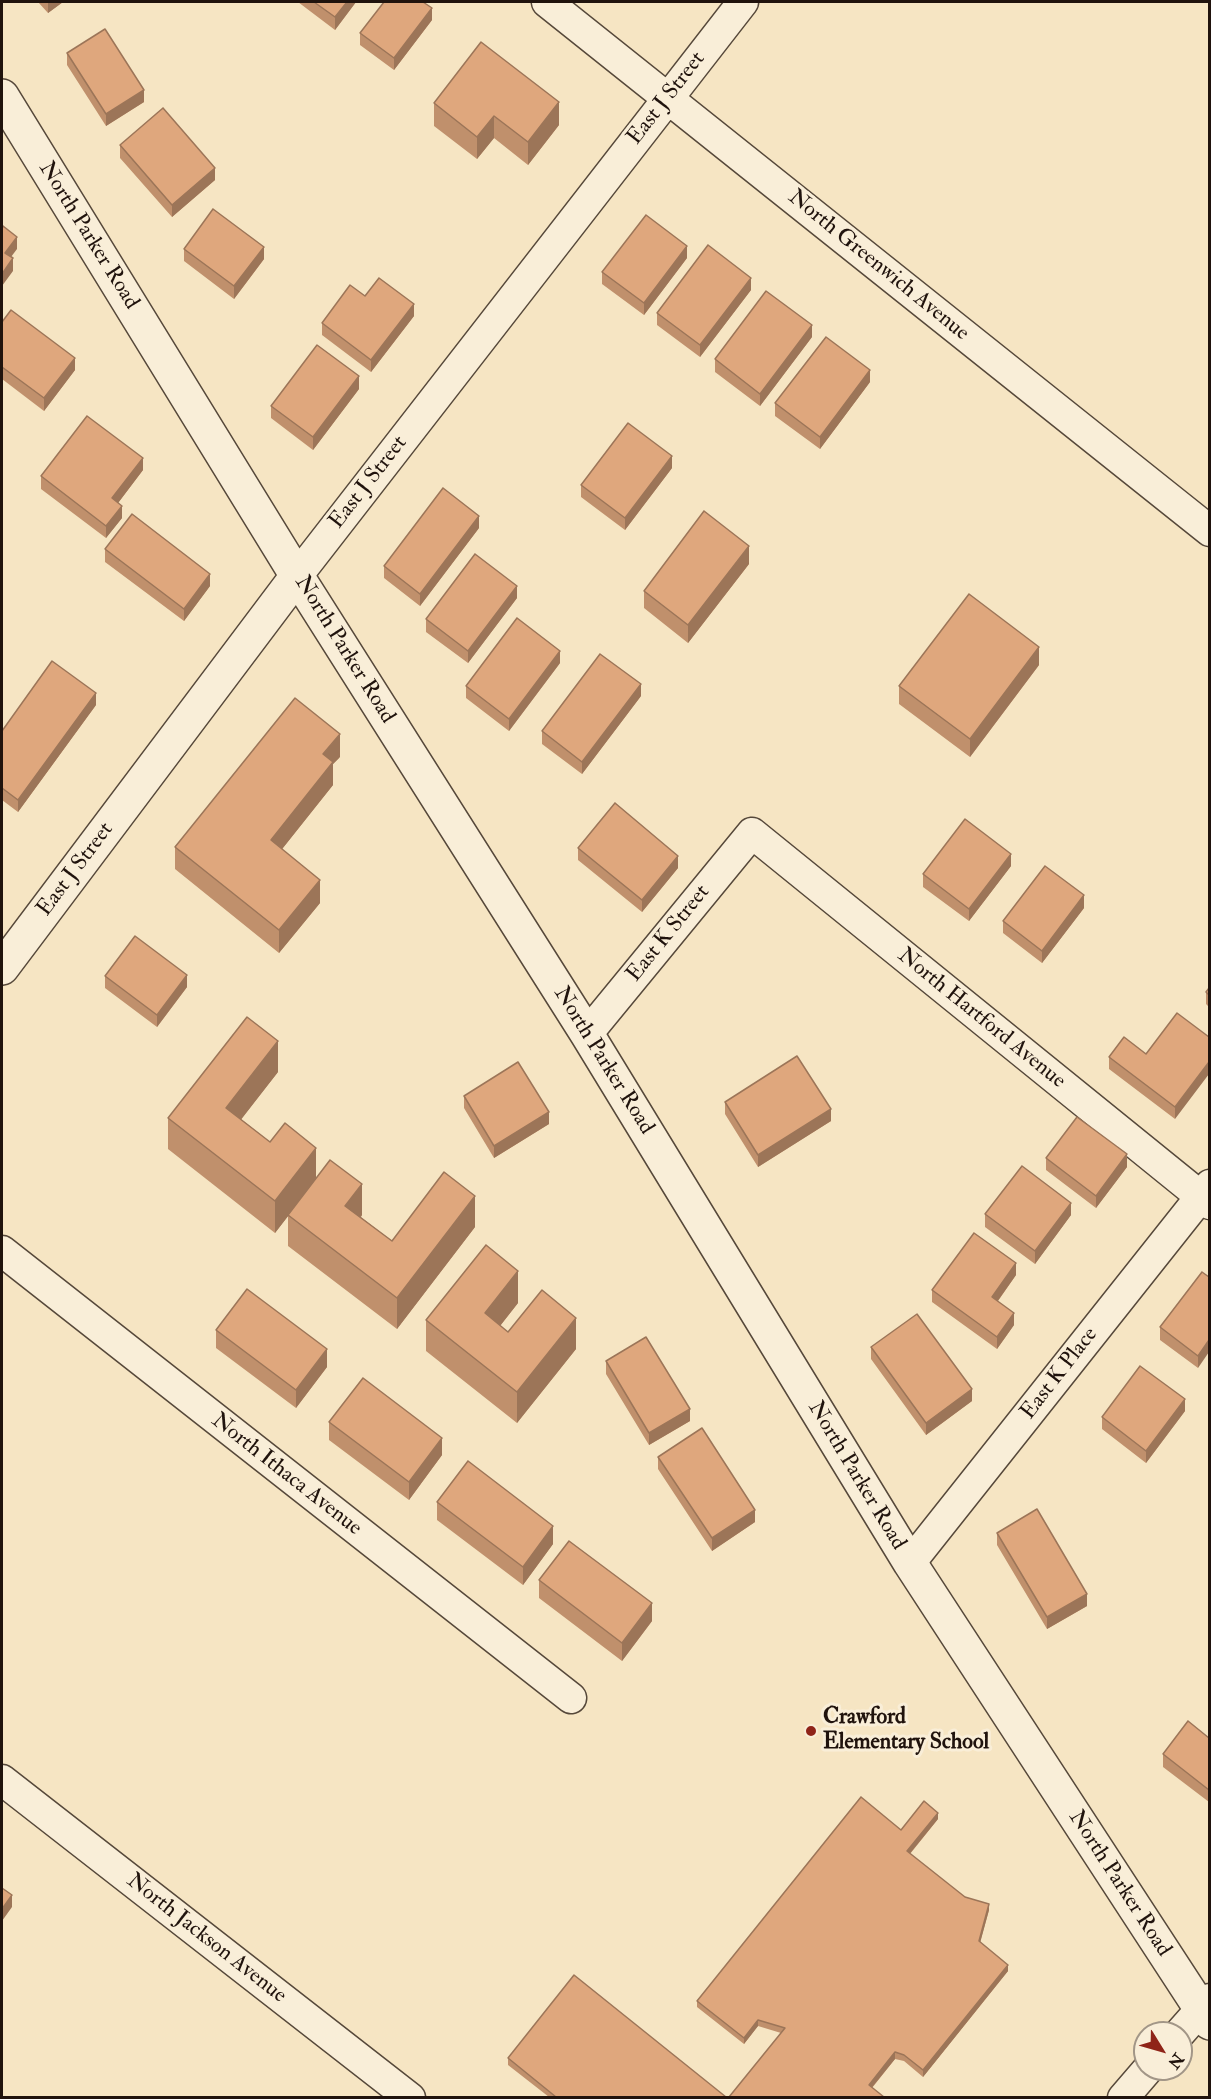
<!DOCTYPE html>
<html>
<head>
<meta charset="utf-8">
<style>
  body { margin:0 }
  #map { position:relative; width:1211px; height:2099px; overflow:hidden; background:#f6e5c3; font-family:"IM FELL Double Pica",serif }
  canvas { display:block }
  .frame { position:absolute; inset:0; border:3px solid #20130d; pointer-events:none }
  .north { position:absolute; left:1133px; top:2021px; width:60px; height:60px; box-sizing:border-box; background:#f9eed8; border:2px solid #a29687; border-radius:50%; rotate:127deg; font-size:16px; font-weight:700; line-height:24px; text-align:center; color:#20130d }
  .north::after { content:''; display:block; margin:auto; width:21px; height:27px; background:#8f2418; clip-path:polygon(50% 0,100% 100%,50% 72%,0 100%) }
</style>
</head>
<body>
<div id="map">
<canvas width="1211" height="2099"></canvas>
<div class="frame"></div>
<div class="north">N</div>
</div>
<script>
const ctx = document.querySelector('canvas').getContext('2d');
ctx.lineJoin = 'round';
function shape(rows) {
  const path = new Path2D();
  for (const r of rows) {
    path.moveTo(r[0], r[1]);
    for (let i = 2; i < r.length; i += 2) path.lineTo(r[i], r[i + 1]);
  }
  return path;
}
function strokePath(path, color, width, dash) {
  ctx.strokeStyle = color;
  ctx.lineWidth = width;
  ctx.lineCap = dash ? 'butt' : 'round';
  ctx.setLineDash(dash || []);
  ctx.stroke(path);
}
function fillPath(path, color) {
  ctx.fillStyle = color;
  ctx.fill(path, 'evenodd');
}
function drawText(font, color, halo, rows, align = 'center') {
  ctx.font = font + ' "IM FELL Double Pica",serif';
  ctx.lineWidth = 6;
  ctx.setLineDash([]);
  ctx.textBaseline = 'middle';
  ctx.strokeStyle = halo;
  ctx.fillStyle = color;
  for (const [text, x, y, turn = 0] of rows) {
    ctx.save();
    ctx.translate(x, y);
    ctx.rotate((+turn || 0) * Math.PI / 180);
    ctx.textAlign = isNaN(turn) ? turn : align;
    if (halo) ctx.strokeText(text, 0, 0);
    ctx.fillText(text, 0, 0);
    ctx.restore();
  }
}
const minor = shape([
  [547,2,1210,531],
  [297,576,743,2],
  [587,1034,752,833,1210,1204],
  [2,1251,571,1698],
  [910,1563,1210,1185],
  [2,1780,410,2098],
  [1180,2033,1210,1999],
  [1123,2098,1148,2069]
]);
const tertiary = shape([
  [2,96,297,576,587,1034,910,1563,1210,2023],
  [2,968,297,576]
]);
strokePath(minor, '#56483a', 33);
strokePath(tertiary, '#56483a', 36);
strokePath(minor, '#f9eed8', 30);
strokePath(tertiary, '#f9eed8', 33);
fillPath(shape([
  [38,2,63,2,48,13],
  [298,2,356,2,335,30],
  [432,20,394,70,360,45,360,33],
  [67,53,144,102,106,126,67,65],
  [434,103,559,125,528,165,494,138,477,159,434,126],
  [120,145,215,180,172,217,120,158],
  [184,249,264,259,234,299,184,261],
  [687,258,644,315,602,284,602,272],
  [751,290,700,357,657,325,657,313],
  [365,296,414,316,371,372,322,335,322,323],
  [2,322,75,370,44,411,2,379],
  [812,337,760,406,715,372,715,359],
  [870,382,820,449,775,416,775,403],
  [359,389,313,450,271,418,271,406],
  [672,468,625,530,581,497,581,485],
  [143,470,118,503,122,518,106,538,41,489,41,476],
  [479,528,420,606,384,578,384,566],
  [105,549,210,586,184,621,105,562],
  [749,564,688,643,644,608,644,591],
  [517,598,468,663,426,632,426,619],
  [560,663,509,731,466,698,466,686],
  [1039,665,970,757,899,704,899,686],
  [641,696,582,774,542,744,542,731],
  [96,705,18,812,2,800,2,731],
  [340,757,333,764,333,785,282,849,320,903,279,953,175,869,175,847],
  [578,848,678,868,642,912,578,860],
  [1011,866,969,921,923,887,923,874],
  [1084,908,1042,963,1003,933,1003,921],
  [105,976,187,987,157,1027,105,988],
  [1209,988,1209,1007,1206,1004,1206,992],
  [1177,1013,1175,1119,1109,1069,1109,1057,1146,1054],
  [278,1072,241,1119,362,1215,361,1217,392,1241,475,1227,397,1329,288,1246,288,1216,275,1233,168,1149,168,1118],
  [464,1096,549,1124,494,1158,464,1108],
  [725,1102,831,1121,758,1167,725,1114],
  [1046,1158,1127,1167,1096,1208,1046,1170],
  [985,1214,1071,1215,1035,1264,985,1227],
  [1202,1272,1198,1368,1160,1340,1160,1327],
  [1016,1275,998,1301,1014,1325,997,1349,932,1302,932,1290],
  [518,1303,500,1326,508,1332,576,1349,517,1423,426,1351,426,1320],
  [216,1330,327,1367,296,1408,216,1348],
  [871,1347,972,1401,926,1435,871,1359],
  [606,1361,690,1421,649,1445,606,1374],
  [1185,1411,1146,1463,1102,1429,1102,1417],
  [329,1422,442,1455,409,1500,329,1440],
  [658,1457,755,1522,712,1551,658,1469],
  [437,1502,553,1544,523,1585,437,1520],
  [997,1533,1087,1606,1047,1629,997,1545],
  [539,1580,652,1621,622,1661,539,1598],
  [1209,1738,1209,1802,1163,1767,1163,1754],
  [938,1819,910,1854,965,1897,989,1910,980,1942,1008,1971,923,2077,904,2061,895,2059,872,2088,781,2033,758,2026,744,2044,697,2007,697,2001,901,1830],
  [508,2058,726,2097,549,2097,508,2065]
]), '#c0906c');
fillPath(shape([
  [48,2,63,2,48,13],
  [347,2,356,2,335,30,335,17],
  [432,8,432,20,394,70,394,58],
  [144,90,144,102,106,126,106,114],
  [559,102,559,125,528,165,528,142],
  [494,116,494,138,477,159,477,137],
  [215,168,215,180,172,217,172,205],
  [17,237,17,249,5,265,5,253],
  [687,246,687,258,644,315,644,303],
  [264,247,264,259,234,299,234,286],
  [13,258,13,271,2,286,2,274],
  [751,278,751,290,700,357,700,345],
  [414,304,414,316,371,372,371,360],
  [812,325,812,337,760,406,760,394],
  [75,358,75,370,44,411,44,398],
  [870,370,870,382,820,449,820,437],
  [359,376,359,389,313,450,313,437],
  [672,456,672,468,625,530,625,518],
  [143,458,143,470,112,511,112,498],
  [122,506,122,518,106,538,106,526],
  [479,516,479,528,420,606,420,594],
  [749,546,749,564,688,643,688,625],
  [210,574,210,586,184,621,184,609],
  [517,586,517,598,468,663,468,651],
  [1039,647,1039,665,970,757,970,739],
  [560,651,560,663,509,731,509,719],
  [641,684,641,696,582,774,582,762],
  [96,693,96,705,18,812,18,800],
  [340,734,340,757,333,764,333,785,271,863,271,840,323,754],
  [1011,854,1011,866,969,921,969,909],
  [678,856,678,868,642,912,642,900],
  [320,880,320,903,279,953,279,930],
  [1084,895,1084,908,1042,963,1042,951],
  [187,975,187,987,157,1027,157,1015],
  [278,1041,278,1072,226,1139,226,1108],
  [1209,1062,1209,1074,1175,1119,1175,1107],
  [831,1109,831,1121,758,1167,758,1155],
  [549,1112,549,1124,494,1158,494,1146],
  [316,1148,316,1180,275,1233,275,1201],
  [1127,1154,1127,1167,1096,1208,1096,1196],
  [362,1184,362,1215,345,1237,345,1206],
  [475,1196,475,1227,397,1329,397,1298],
  [1071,1203,1071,1215,1035,1264,1035,1251],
  [1016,1263,1016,1275,992,1309,992,1297],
  [518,1271,518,1303,485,1345,485,1313],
  [1014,1313,1014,1325,997,1349,997,1337],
  [576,1318,576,1349,517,1423,517,1392],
  [1209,1340,1209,1352,1198,1368,1198,1356],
  [327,1349,327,1367,296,1408,296,1390],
  [972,1389,972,1401,926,1435,926,1423],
  [1185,1399,1185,1411,1146,1463,1146,1451],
  [690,1409,690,1421,649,1445,649,1433],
  [442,1438,442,1455,409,1500,409,1482],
  [755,1510,755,1522,712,1551,712,1538],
  [553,1526,553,1544,523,1585,523,1567],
  [1087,1594,1087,1606,1047,1629,1047,1617],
  [652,1603,652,1621,622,1661,622,1643],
  [938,1813,938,1819,907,1857,907,1851],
  [12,1895,12,1907,2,1921,2,1909],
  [989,1904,989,1910,979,1947,979,1941],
  [1008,1965,1008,1971,923,2077,923,2070],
  [758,2020,758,2026,744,2044,744,2038],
  [895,2052,895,2059,869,2091,869,2085]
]), '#9c7558');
const building = shape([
  [314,2,347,2,335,17,314,2],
  [384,2,423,2,432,8,394,58,360,33,384,2],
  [105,29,144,90,106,114,67,53,105,29],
  [481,42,559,102,528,142,494,116,477,137,434,103,481,42],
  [163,108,215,168,172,205,120,145,163,108],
  [213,209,264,247,234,286,184,249,213,209],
  [646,215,687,246,644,303,602,272,646,215],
  [3,226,17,237,5,253,13,258,2,274,2,229,3,226],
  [708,245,751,278,700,345,657,313,708,245],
  [379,278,414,304,371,360,322,323,350,285,365,296,379,278],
  [766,291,812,325,760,394,715,359,766,291],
  [11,310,75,358,44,398,2,367,2,322,11,310],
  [826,337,870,370,820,437,775,403,826,337],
  [317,345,359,376,313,437,271,406,317,345],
  [87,416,143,458,112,498,122,506,106,526,41,476,87,416],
  [628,423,672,456,625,518,581,485,628,423],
  [443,488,479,516,420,594,384,566,443,488],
  [704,511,749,546,688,625,644,591,704,511],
  [132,514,210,574,184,609,105,549,132,514],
  [475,554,517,586,468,651,426,619,475,554],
  [969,594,1039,647,970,739,899,686,969,594],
  [517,618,560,651,509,719,466,686,517,618],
  [600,654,641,684,582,762,542,731,600,654],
  [52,661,96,693,18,800,2,788,2,731,52,661],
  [295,698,340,734,323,754,333,762,271,840,320,880,279,930,175,847,295,698],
  [615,803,678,856,642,900,578,848,615,803],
  [965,819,1011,854,969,909,923,874,965,819],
  [1045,866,1084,895,1042,951,1003,921,1045,866],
  [135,936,187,975,157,1015,105,976,135,936],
  [1209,988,1209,995,1206,992,1209,988],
  [1177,1013,1209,1037,1209,1062,1175,1107,1109,1057,1124,1037,1146,1054,1177,1013],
  [247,1017,278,1041,226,1108,270,1142,285,1123,316,1148,275,1201,168,1118,247,1017],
  [797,1056,831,1109,758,1155,725,1102,797,1056],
  [518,1062,549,1112,494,1146,464,1096,518,1062],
  [1077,1117,1127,1154,1096,1196,1046,1158,1077,1117],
  [330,1160,362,1184,345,1206,392,1241,444,1172,475,1196,397,1298,288,1215,330,1160],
  [1022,1166,1071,1203,1035,1251,985,1214,1022,1166],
  [974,1233,1016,1263,992,1297,1014,1313,997,1337,932,1290,974,1233],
  [486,1245,518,1271,485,1313,508,1332,542,1290,576,1318,517,1392,426,1320,486,1245],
  [1202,1272,1209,1277,1209,1340,1198,1356,1160,1327,1202,1272],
  [247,1289,327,1349,296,1390,216,1330,247,1289],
  [917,1314,972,1389,926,1423,871,1347,917,1314],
  [646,1337,690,1409,649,1433,606,1361,646,1337],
  [1140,1366,1185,1399,1146,1451,1102,1417,1140,1366],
  [363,1378,442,1438,409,1482,329,1422,363,1378],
  [702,1428,755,1510,712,1538,658,1457,702,1428],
  [468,1461,553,1526,523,1567,437,1502,468,1461],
  [1037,1509,1087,1594,1047,1617,997,1533,1037,1509],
  [569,1541,652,1603,622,1643,539,1580,569,1541],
  [1188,1721,1209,1738,1209,1790,1163,1754,1188,1721],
  [861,1797,901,1830,924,1801,938,1813,907,1851,965,1897,989,1904,979,1941,1008,1965,923,2070,904,2055,895,2052,869,2085,884,2097,729,2097,785,2028,758,2020,744,2038,697,2001,861,1797],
  [2,1888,12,1895,2,1909,2,1888],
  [574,1975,726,2097,556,2097,508,2058,574,1975]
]);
fillPath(building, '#dfa77d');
strokePath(building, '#9c7558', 1.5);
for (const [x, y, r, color] of [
  [811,1731,6,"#8f2418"]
]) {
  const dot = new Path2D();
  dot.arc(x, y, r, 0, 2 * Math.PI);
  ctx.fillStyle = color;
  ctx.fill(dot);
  strokePath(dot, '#f9eed8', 2);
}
drawText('22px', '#20130d', '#f9eed8', [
  ["East J Street",667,99,-52],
  ["North Parker Road",88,236,58],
  ["North Greenwich Avenue",878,266,39],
  ["East J Street",369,483,-52],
  ["North Parker Road",344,650,58],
  ["East J Street",76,870,-53],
  ["East K Street",669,934,-51],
  ["North Hartford Avenue",981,1019,39],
  ["North Parker Road",603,1061,58],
  ["East K Place",1060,1374,-52],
  ["North Ithaca Avenue",286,1475,38],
  ["North Parker Road",856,1476,59],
  ["North Parker Road",1119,1884,57],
  ["North Jackson Avenue",206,1939,38]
]);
drawText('bold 22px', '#20130d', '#f9eed8', [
  ["Crawford",823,1718],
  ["Elementary School",823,1743]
], 'left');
</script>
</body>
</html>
